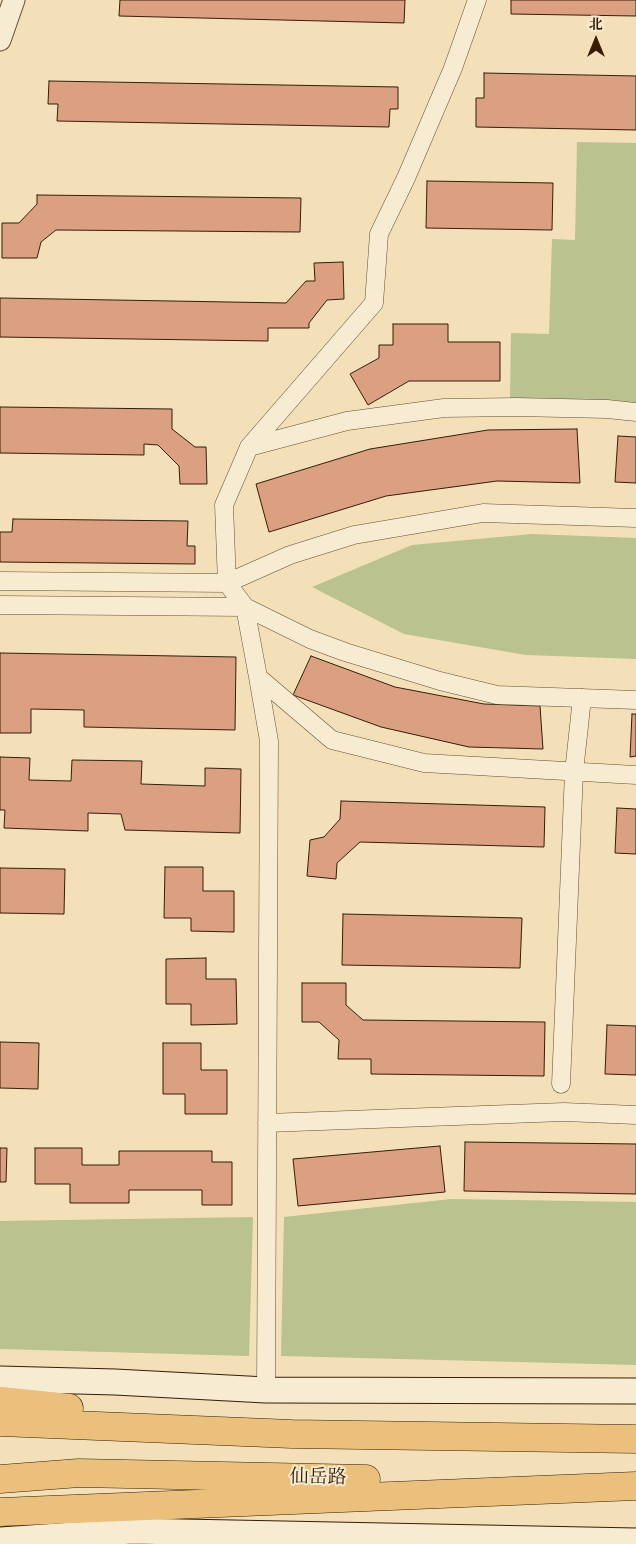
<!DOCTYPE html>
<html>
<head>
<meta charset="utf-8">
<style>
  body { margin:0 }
  #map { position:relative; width:636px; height:1544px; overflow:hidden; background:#f3e0b8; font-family:Alegreya,"Noto Serif SC",serif }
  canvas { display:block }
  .north { position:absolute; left:571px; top:15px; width:50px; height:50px; -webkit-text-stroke:4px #f7ebd1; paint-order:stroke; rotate:0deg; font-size:14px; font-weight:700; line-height:20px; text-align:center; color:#361d07 }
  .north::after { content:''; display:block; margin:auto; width:18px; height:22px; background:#361d07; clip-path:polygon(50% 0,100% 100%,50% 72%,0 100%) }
</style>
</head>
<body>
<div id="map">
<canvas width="636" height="1544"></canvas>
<div class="north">北</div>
</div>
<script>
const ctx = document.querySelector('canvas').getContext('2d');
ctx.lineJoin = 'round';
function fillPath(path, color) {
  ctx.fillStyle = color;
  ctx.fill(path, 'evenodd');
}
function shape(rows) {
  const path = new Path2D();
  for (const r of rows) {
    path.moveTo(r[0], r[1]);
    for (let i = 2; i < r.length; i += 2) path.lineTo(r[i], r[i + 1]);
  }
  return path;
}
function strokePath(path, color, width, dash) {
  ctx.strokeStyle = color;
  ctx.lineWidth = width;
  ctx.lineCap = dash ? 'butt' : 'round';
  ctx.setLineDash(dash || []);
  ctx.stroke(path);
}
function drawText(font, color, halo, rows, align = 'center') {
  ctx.font = font + ' Alegreya,"Noto Serif SC",serif';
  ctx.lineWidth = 4;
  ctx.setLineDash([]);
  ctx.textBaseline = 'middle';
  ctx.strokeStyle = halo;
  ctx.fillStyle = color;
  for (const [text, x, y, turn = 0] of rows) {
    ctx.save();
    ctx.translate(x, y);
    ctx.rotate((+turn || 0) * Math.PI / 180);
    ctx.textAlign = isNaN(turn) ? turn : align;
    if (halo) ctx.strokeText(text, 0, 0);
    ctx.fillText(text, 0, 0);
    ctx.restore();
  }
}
fillPath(shape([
  [577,142,636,143,636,403,510,400,511,333,549,334,552,239,575,240],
  [532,534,636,538,636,659,526,655,404,634,312,587,412,545],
  [451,1199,636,1202,636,1365,281,1356,284,1217],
  [253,1217,249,1356,0,1349,0,1221]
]), '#bac28f');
const building = shape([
  [120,0,405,0,404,23,119,16,120,0],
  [511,0,636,0,636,16,511,14,511,0],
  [484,73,636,76,636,130,476,127,476,98,484,98,484,73],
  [49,81,398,87,398,109,390,109,389,127,57,121,58,104,48,104,49,81],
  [427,181,553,183,552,230,426,228,427,181],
  [37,195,301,198,300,232,56,230,41,242,37,258,2,258,2,223,19,223,37,204,37,195],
  [343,262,344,299,327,300,309,323,309,328,268,328,268,341,0,337,0,298,286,303,306,281,315,281,314,263,343,262],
  [393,324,448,324,448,342,500,342,500,381,409,381,368,405,350,374,379,358,379,345,393,345,393,324],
  [0,407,172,409,172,429,195,447,206,447,207,484,180,484,179,466,158,445,144,444,144,455,0,453,0,407],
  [577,429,580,483,497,481,386,496,269,532,256,484,370,449,488,430,577,429],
  [618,436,636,437,636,483,615,482,618,436],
  [13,519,188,521,187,546,195,546,195,564,0,562,0,532,12,532,13,519],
  [0,653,236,657,235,730,84,727,84,710,31,709,31,733,0,733,0,653],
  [311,656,395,687,484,704,540,706,543,749,469,747,381,727,293,695,311,656],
  [632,714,636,714,636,756,630,757,632,714],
  [0,757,30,758,29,780,71,781,72,760,142,761,141,784,205,786,205,768,241,769,240,833,125,830,121,814,88,813,88,831,4,828,5,810,0,810,0,757],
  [341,801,545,807,544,847,360,842,337,863,336,879,307,876,310,840,324,837,340,819,341,801],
  [617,808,636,809,636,854,615,853,617,808],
  [165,867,203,867,203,891,234,891,234,932,191,931,191,918,164,918,165,867],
  [0,868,65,869,64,914,0,913,0,868],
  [343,914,522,918,520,968,342,965,343,914],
  [206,958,206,979,236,979,237,1024,191,1025,191,1004,166,1004,166,959,206,958],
  [302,983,346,983,346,1005,363,1020,545,1022,544,1076,371,1074,371,1059,338,1059,339,1040,319,1022,302,1022,302,983],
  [607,1025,636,1026,636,1075,605,1074,607,1025],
  [0,1042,39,1043,38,1089,0,1088,0,1042],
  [163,1043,201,1043,201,1070,227,1070,227,1114,185,1114,185,1094,163,1094,163,1043],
  [465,1142,636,1144,636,1194,464,1191,465,1142],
  [440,1146,445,1192,298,1206,293,1159,440,1146],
  [0,1148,7,1148,6,1182,0,1182,0,1148],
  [35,1148,82,1148,82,1165,119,1165,119,1151,212,1151,212,1162,232,1162,232,1205,202,1205,202,1190,129,1190,129,1203,70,1203,70,1184,35,1184,35,1148]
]);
fillPath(building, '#daa081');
strokePath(building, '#361d07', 1);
const minor = shape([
  [636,412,607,409,516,407,444,408,347,421,249,447,224,505,227,583,290,555,354,535,483,513,636,518],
  [249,447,374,303,379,234,406,178,453,68,477,0],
  [0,581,227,583,245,607,310,639,345,652,440,681,497,695,636,700],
  [0,605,245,607,258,677,332,740,424,763,636,775],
  [258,677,269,741,266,1390],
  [561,1084,574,772,582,698],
  [267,1123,564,1112,636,1115]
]);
const tertiary = shape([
  [0,40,14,0]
]);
const secondary = shape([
  [0,1379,115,1382,266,1390,636,1391],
  [0,1540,132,1531,636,1541]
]);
const trunk = shape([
  [0,1401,69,1408],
  [0,1422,292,1434,636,1439],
  [0,1479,79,1473,366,1479],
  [0,1512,636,1486]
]);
strokePath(minor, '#654e33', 19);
strokePath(tertiary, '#654e33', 23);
strokePath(secondary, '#361d07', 27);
strokePath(trunk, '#361d07', 29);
strokePath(minor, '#f7ebd1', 18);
strokePath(tertiary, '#f7ebd1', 21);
strokePath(secondary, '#f7ebd1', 25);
strokePath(trunk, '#eac07c', 28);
drawText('19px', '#361d07', '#f7ebd1', [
  ["仙岳路",318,1478,1]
]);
</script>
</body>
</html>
